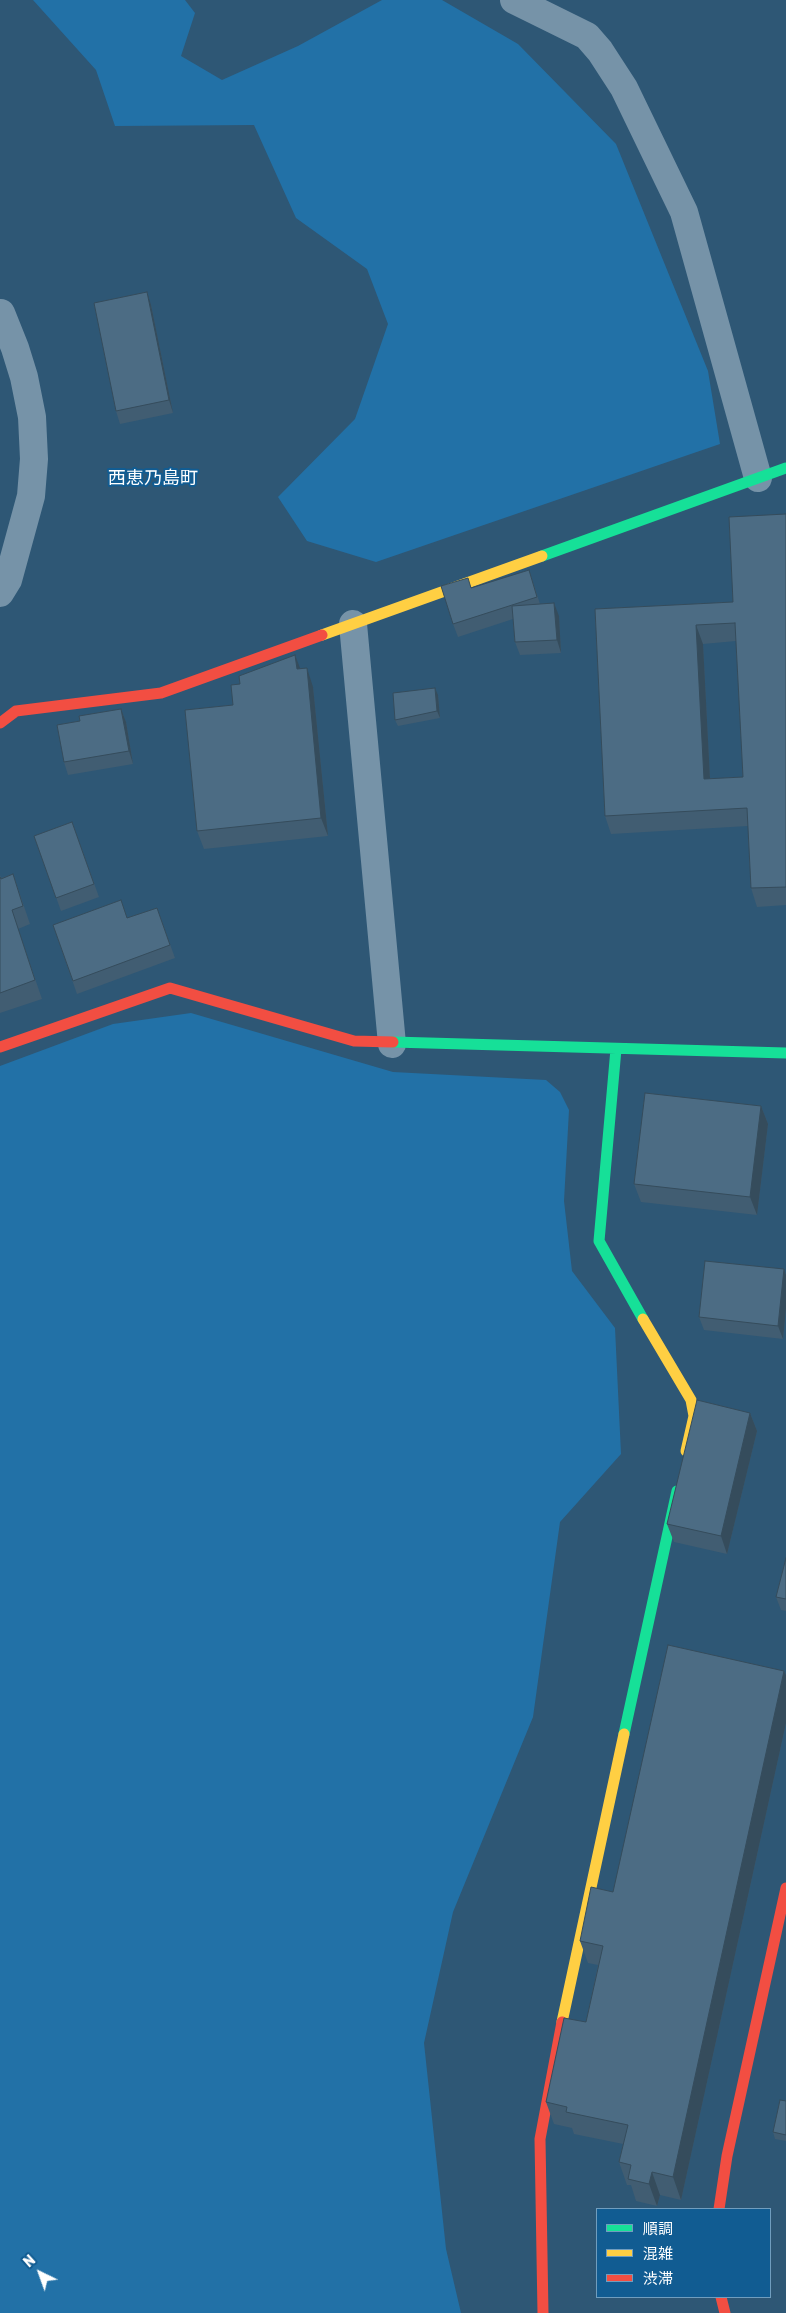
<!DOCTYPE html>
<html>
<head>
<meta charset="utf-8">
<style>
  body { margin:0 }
  #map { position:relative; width:786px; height:2313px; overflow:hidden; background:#2e5775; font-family:Rubik,"Noto Sans JP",sans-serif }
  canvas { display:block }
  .legend { position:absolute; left:596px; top:2208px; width:175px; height:90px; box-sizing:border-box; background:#115c92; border:1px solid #709dbe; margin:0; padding:6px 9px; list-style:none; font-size:15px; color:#fff }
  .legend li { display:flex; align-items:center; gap:10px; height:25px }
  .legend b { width:25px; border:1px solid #709dbe }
  .north { position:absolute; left:15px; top:2248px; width:50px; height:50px; -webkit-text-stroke:4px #115c92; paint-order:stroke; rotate:318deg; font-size:14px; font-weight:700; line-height:20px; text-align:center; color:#fff }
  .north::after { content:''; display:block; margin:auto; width:18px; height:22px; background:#fff; clip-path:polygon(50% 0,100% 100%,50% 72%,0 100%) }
</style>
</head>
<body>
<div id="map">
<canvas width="786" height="2313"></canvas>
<ul class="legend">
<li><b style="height:6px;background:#16e098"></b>順調</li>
<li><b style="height:6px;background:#ffcf43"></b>混雑</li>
<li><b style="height:6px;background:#f24e42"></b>渋滞</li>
</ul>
<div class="north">N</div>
</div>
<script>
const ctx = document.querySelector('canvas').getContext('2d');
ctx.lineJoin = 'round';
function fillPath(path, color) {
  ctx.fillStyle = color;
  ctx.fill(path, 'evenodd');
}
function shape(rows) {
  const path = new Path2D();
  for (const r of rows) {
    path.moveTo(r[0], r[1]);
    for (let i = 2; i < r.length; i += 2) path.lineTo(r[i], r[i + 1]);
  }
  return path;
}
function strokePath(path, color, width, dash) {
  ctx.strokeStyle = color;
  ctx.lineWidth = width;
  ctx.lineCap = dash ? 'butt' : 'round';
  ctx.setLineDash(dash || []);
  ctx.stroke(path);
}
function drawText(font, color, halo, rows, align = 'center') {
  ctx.font = font + ' Rubik,"Noto Sans JP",sans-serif';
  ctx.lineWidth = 4;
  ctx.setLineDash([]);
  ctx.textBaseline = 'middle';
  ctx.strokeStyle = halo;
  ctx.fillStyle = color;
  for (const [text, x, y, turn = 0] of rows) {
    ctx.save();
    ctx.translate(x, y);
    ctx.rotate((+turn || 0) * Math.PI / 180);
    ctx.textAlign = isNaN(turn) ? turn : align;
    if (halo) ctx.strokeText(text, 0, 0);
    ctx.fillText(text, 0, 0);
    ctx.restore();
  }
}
fillPath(shape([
  [33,0,185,0,195,13,181,56,222,80,298,46,382,0,442,0,518,44,616,144,708,371,720,444,376,562,307,541,278,497,355,419,388,324,367,269,296,218,254,125,115,126,96,70],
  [191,1013,393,1072,546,1080,560,1092,569,1110,564,1201,572,1271,615,1328,621,1454,560,1522,533,1717,453,1912,424,2043,446,2249,461,2313,0,2313,0,1066,113,1024]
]), '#2271a7');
strokePath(shape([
  [514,0,587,36,600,51,624,88,684,212,758,478],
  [0,593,8,580,31,496,34,459,32,417,24,377,15,348,1,313],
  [353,624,392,1044]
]), '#7693a8', 28);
strokePath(shape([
  [542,556,786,468],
  [393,1042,786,1053],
  [616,1049,599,1241,643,1319],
  [624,1734,677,1491]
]), '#16e098', 11);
strokePath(shape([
  [322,635,542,556],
  [643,1319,691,1400,694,1416,686,1451],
  [562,2022,624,1734]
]), '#ffcf43', 11);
strokePath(shape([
  [0,723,16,711,161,693,322,635],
  [0,1047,170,988,354,1041,393,1042],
  [719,2209,727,2156,786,1888],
  [721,2297,725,2313],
  [543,2313,540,2139,562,2022]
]), '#f24e42', 11);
fillPath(shape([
  [151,305,173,413,120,424,116,411],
  [786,514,786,905,757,907,751,888,748,826,611,834,605,816,595,609,733,602],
  [736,641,743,777,710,779,703,644],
  [529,570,540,604,559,616,561,653,520,655,515,642,513,619,458,637,453,624,471,588],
  [300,669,313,687,328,836,204,849,197,831,233,705,240,684],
  [438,695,440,718,398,726,395,720],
  [121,709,126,722,133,764,68,775,64,762,80,721],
  [72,822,99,897,61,911,34,836],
  [13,874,30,924,18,929,42,999,0,1013,0,875,1,878],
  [157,908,175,958,77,994,53,925,128,918],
  [761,1106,768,1124,757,1215,641,1202,634,1184],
  [784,1269,786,1275,786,1308,783,1339,704,1330,699,1317],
  [750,1413,757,1431,727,1554,674,1542,667,1524],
  [786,1558,786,1611,781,1610,776,1597],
  [784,1671,786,1675,786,1723,681,2200,660,2195,657,2206,636,2201,631,2185,627,2185,619,2162,623,2144,574,2134,572,2128,554,2124,546,2102,586,2022,598,1965,588,1963,580,1941,613,1892],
  [786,2101,786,2141,775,2139,773,2132]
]), '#415d72');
fillPath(shape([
  [147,292,151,305,173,413,169,400],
  [554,603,559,616,561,653,557,640],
  [696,625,703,644,711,798,704,779],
  [295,655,302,673,297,669],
  [307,668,313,687,328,836,321,818],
  [435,688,438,695,440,718,437,711],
  [121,709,126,722,133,764,129,751],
  [761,1106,768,1124,757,1215,750,1197],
  [784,1269,786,1275,786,1308,783,1339,778,1326],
  [750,1413,757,1431,727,1554,721,1536],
  [784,1671,786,1675,786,1723,681,2200,673,2177],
  [652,2172,660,2195,657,2206,649,2184]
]), '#354c5c');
const building = shape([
  [147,292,169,400,116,411,94,303,147,292],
  [786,514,786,887,751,888,747,808,605,816,595,609,733,602,729,517,786,514],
  [735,623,743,777,704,779,696,625,735,623],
  [529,570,537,597,453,624,441,586,468,578,471,588,529,570],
  [554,603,557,640,515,642,512,606,554,603],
  [295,655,297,669,307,668,321,818,197,831,185,710,233,705,231,685,240,684,239,676,295,655],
  [435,688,437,711,395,720,393,693,435,688],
  [121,709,129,751,64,762,57,725,80,721,79,716,121,709],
  [72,822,94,884,56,898,34,836,72,822],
  [13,874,23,906,12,910,35,980,0,993,0,877,1,879,13,874],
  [121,900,127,918,157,908,170,945,73,981,53,925,121,900],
  [645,1093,761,1106,750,1197,634,1184,645,1093],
  [705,1261,784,1269,778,1326,699,1317,705,1261],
  [697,1400,750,1413,721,1536,667,1524,697,1400],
  [786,1558,786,1599,776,1597,786,1558],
  [668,1645,784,1671,673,2177,652,2172,649,2184,628,2179,631,2165,619,2162,628,2125,566,2112,567,2107,546,2102,564,2018,586,2022,603,1946,580,1941,591,1887,613,1892,668,1645],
  [780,2100,786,2101,786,2135,773,2132,780,2100]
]);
fillPath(building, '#4c6c84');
strokePath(building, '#354c5c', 1);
drawText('18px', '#fff', '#115c92', [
  ["西恵乃島町",153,479]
]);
</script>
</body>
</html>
